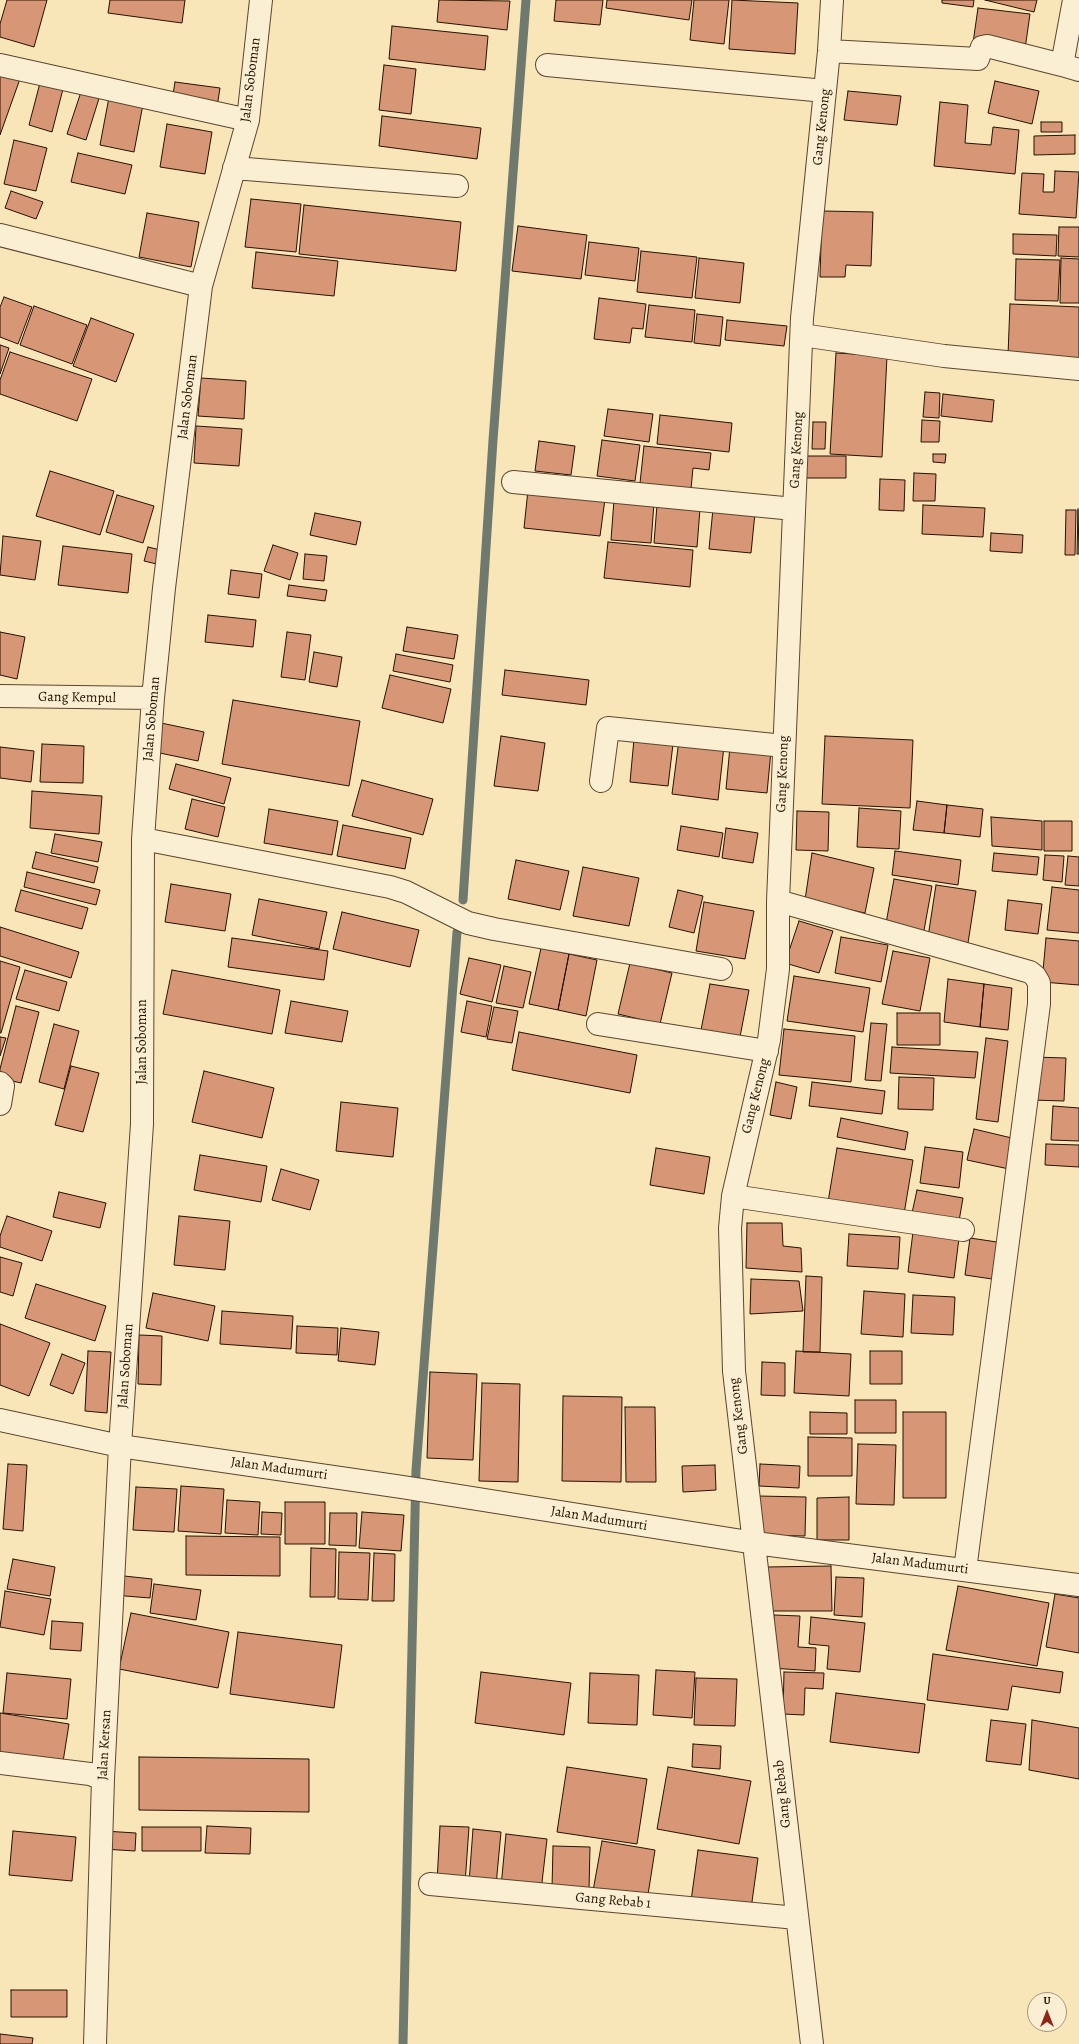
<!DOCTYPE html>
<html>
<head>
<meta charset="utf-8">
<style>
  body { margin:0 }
  #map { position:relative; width:1079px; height:2044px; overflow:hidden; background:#f8e6b9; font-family:Alegreya,serif }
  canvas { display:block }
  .north { position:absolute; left:1027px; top:1992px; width:40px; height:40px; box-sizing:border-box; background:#faefd2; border:1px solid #a5967f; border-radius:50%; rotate:0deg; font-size:11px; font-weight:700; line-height:16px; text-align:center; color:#261103 }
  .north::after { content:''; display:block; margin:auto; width:14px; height:18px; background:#8f2418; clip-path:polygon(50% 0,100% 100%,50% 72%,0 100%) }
</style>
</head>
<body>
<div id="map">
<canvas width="1079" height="2044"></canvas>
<div class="north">U</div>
</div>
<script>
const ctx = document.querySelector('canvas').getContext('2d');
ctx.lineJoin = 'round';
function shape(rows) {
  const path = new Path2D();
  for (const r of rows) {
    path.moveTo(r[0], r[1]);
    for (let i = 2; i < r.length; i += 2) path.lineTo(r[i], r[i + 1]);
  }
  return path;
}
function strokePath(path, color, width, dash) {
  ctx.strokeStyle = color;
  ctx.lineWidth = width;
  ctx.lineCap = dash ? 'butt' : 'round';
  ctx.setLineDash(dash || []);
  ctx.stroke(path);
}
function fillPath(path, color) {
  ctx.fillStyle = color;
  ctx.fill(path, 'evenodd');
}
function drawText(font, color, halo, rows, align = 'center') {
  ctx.font = font + ' Alegreya,serif';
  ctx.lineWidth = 3;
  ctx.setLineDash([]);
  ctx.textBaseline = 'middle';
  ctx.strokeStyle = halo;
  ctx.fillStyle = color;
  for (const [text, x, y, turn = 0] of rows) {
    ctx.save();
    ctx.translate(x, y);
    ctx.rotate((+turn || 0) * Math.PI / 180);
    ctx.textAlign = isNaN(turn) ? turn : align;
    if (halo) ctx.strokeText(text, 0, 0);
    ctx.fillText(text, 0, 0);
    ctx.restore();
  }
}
strokePath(shape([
  [463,900,493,440,526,0],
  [403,2044,416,1470,457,932]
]), '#6f796e', 9);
const building = shape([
  [7,0,47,0,34,47,0,37,0,24,7,0],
  [110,0,185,0,182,23,108,13,110,0],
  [439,0,510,1,507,30,437,22,439,0],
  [556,0,603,0,600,25,554,21,556,0],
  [607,0,692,0,689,20,606,8,607,0],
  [694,0,729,0,724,44,690,40,694,0],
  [732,0,798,3,795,54,729,49,732,0],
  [942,0,974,0,973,7,942,3,942,0],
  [985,0,1037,0,1034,12,985,0],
  [978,8,1030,14,1025,49,973,43,978,8],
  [392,26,488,36,485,70,389,59,392,26],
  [384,65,416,69,411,114,379,110,384,65],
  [0,68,21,76,0,135,0,68],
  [41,79,64,85,52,132,29,125,41,79],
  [995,81,1039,91,1032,124,988,113,995,81],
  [175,82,220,88,217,107,172,101,175,82],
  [83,86,101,92,86,140,67,134,83,86],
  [848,91,901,96,897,125,844,120,848,91],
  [110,92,144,99,134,152,100,145,110,92],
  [940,102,968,105,965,143,991,145,993,127,1019,130,1015,174,934,166,940,102],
  [382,116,481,128,477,159,379,146,382,116],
  [1041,122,1062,122,1062,132,1041,132,1041,122],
  [167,124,212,132,205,174,160,167,167,124],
  [1075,135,1075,154,1034,155,1034,136,1075,135],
  [14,140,47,148,36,191,4,184,14,140],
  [78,153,132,165,125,194,71,182,78,153],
  [1055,171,1079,172,1076,218,1019,214,1022,173,1044,174,1043,192,1054,192,1055,171],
  [11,191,43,202,36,219,5,208,11,191],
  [251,199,301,204,296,252,245,247,251,199],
  [304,205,461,222,456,271,299,254,304,205],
  [822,211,873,212,871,266,846,265,845,277,820,277,822,211],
  [147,213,199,222,191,267,139,257,147,213],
  [518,226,587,235,581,279,512,271,518,226],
  [1059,227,1079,227,1079,257,1058,256,1059,227],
  [1013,234,1057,235,1056,256,1013,254,1013,234],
  [589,242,639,248,635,281,585,275,589,242],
  [641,251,697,257,692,298,637,292,641,251],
  [256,252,338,261,334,296,252,288,256,252],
  [699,258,744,263,740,303,695,298,699,258],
  [1061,258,1079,259,1079,303,1060,303,1061,258],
  [1016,259,1060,260,1058,301,1015,300,1016,259],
  [4,297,32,307,18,344,0,337,0,307,4,297],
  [599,298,646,304,643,329,632,328,630,343,594,339,599,298],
  [1010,304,1079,307,1079,358,1008,355,1010,304],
  [649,305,695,310,692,342,645,337,649,305],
  [34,306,87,325,72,364,20,345,34,306],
  [697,314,723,317,720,346,694,343,697,314],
  [91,318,134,334,116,382,73,366,91,318],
  [727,320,787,326,784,346,725,340,727,320],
  [0,345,9,348,0,374,0,345],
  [10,352,92,379,77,421,0,394,0,380,10,352],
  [836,353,887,356,882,457,830,454,836,353],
  [201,378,246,381,244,419,198,416,201,378],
  [925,392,940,393,939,418,923,417,925,392],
  [943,394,994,400,992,422,941,416,943,394],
  [608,409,653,414,649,442,604,436,608,409],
  [660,415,732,423,729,452,657,444,660,415],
  [922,420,940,421,939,442,921,442,922,420],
  [813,422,826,422,825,449,812,449,813,422],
  [196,426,242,429,239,466,194,463,196,426],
  [602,440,640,445,635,481,597,476,602,440],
  [539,441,575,446,571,475,535,471,539,441],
  [644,446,711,453,709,470,693,468,691,489,640,483,644,446],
  [933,454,946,454,945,463,933,462,933,454],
  [802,456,846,456,846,478,802,478,802,456],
  [50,471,114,491,100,535,36,516,50,471],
  [914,473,936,474,935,501,913,501,914,473],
  [880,479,905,480,904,511,879,510,880,479],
  [528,490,605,499,600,536,524,528,528,490],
  [117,495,154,506,143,543,106,532,117,495],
  [614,500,654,503,651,543,611,540,614,500],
  [657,505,700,509,697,547,654,543,657,505],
  [923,505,985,508,983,537,922,534,923,505],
  [713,509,755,513,751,553,709,549,713,509],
  [1078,509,1079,554,1077,554,1078,509],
  [1066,510,1076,510,1075,555,1065,555,1066,510],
  [315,513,361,522,356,545,310,535,315,513],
  [991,533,1023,535,1022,553,990,551,991,533],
  [3,536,41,541,35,580,0,575,3,536],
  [608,542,693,550,690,587,604,578,608,542],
  [273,545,298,553,290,580,264,571,273,545],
  [63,546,132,554,128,593,58,585,63,546],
  [148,547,169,552,165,566,144,561,148,547],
  [305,554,327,556,324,581,303,579,305,554],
  [231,570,262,574,259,598,228,594,231,570],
  [289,585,327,590,325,601,287,596,289,585],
  [208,615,256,620,253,647,205,642,208,615],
  [407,627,458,635,454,659,403,651,407,627],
  [0,632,25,637,17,679,0,675,0,632],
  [287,632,311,635,305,680,281,677,287,632],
  [314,652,342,657,337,687,309,682,314,652],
  [396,654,453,665,450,682,393,671,396,654],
  [505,670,589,680,586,705,502,695,505,670],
  [390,675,451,689,443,723,382,708,390,675],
  [233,700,360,721,349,786,222,764,233,700],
  [161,723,204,732,198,761,155,752,161,723],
  [501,736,545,743,538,791,494,786,501,736],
  [825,736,913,740,910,808,822,804,825,736],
  [634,739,673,744,668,786,630,782,634,739],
  [679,740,724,746,718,800,672,794,679,740],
  [42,744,84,746,83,783,40,782,42,744],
  [0,747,34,751,31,782,0,778,0,747],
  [730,747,771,751,767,793,726,789,730,747],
  [176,764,231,778,224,804,169,789,176,764],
  [362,780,433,799,423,835,352,816,362,780],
  [32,791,102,796,99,834,30,828,32,791],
  [192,799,225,807,218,837,185,829,192,799],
  [917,801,947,805,944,833,913,830,917,801],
  [947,805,983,809,980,837,944,833,947,805],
  [859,808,901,811,899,849,857,847,859,808],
  [269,809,338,821,332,855,264,843,269,809],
  [797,811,829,812,828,851,796,850,797,811],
  [991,817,1042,821,1042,850,992,846,991,817],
  [1044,821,1072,821,1072,851,1044,851,1044,821],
  [343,825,411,838,405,869,337,856,343,825],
  [681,826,723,833,719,857,677,850,681,826],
  [726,828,758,833,753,863,722,858,726,828],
  [55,834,102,842,98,862,51,853,55,834],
  [895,851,961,860,958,885,892,875,895,851],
  [36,852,98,867,94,883,32,868,36,852],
  [812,853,874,868,865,913,805,900,812,853],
  [994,853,1039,857,1037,875,992,871,994,853],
  [1045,855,1064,856,1062,882,1043,880,1045,855],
  [1068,856,1079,857,1079,886,1065,885,1068,856],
  [516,860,569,871,560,910,508,899,516,860],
  [583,867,639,878,629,926,573,916,583,867],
  [27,872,100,890,96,905,24,887,27,872],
  [894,879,932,886,923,936,885,929,894,879],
  [171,884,231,894,225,931,165,922,171,884],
  [936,885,976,891,968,943,928,937,936,885],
  [1052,887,1079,890,1079,933,1047,930,1052,887],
  [21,890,88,908,82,929,15,911,21,890],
  [678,890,703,896,694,933,669,927,678,890],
  [259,899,327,912,319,949,252,935,259,899],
  [1008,900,1042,904,1038,934,1005,930,1008,900],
  [704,902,754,911,745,959,696,951,704,902],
  [342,912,419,930,410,967,333,949,342,912],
  [799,921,833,931,819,973,785,963,799,921],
  [0,927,79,952,71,978,0,956,0,927],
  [841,937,888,945,881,982,835,973,841,937],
  [232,938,328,951,324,980,228,967,232,938],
  [1046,938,1079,941,1079,985,1042,982,1046,938],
  [541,948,569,954,558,1010,529,1004,541,948],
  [893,951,930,958,920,1011,882,1004,893,951],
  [569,954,597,960,586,1016,558,1010,569,954],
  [469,958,501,965,492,1002,460,994,469,958],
  [0,961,20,967,1,1033,0,1033,0,961],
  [630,963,672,973,660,1024,618,1014,630,963],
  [504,966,531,972,523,1008,496,1003,504,966],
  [25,970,67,982,59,1011,16,999,25,970],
  [172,970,280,990,272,1034,163,1014,172,970],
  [794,976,870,988,863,1032,787,1021,794,976],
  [948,979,984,984,980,1027,944,1022,948,979],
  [710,984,749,990,740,1037,701,1030,710,984],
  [984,984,1012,988,1008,1030,980,1027,984,984],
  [291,1001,348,1011,342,1042,285,1033,291,1001],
  [467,1001,492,1006,486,1037,461,1032,467,1001],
  [16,1006,39,1012,21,1083,0,1078,0,1069,16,1006],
  [494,1007,518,1011,512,1043,487,1039,494,1007],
  [897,1013,940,1013,940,1045,897,1045,897,1013],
  [871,1023,887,1024,881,1081,865,1080,871,1023],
  [54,1024,79,1031,64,1089,39,1082,54,1024],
  [784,1029,855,1036,851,1082,779,1075,784,1029],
  [519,1032,637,1055,630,1093,512,1070,519,1032],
  [0,1037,6,1038,0,1056,0,1037],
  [986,1038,1008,1041,998,1122,976,1119,986,1038],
  [892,1047,978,1052,975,1078,890,1073,892,1047],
  [1033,1057,1066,1058,1064,1101,1032,1100,1033,1057],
  [71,1066,99,1073,83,1132,55,1125,71,1066],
  [204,1071,274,1088,262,1138,192,1122,204,1071],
  [899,1077,934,1078,933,1110,898,1109,899,1077],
  [776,1082,797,1087,791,1119,770,1115,776,1082],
  [812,1082,885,1091,882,1114,809,1106,812,1082],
  [341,1102,398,1108,393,1157,336,1151,341,1102],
  [1053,1106,1079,1108,1079,1141,1051,1140,1053,1106],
  [841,1118,908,1132,905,1150,837,1137,841,1118],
  [974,1129,1016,1139,1009,1169,967,1160,974,1129],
  [1046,1144,1079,1145,1079,1167,1045,1165,1046,1144],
  [925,1147,963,1152,959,1188,920,1183,925,1147],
  [656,1148,710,1157,704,1194,650,1185,656,1148],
  [837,1148,913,1160,904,1214,828,1202,837,1148],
  [200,1155,267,1166,261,1202,194,1190,200,1155],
  [281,1169,319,1180,310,1210,272,1200,281,1169],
  [917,1190,963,1198,959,1221,912,1213,917,1190],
  [59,1192,106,1203,100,1228,53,1217,59,1192],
  [7,1216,52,1231,42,1261,0,1247,0,1236,7,1216],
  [179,1216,230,1221,225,1270,174,1265,179,1216],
  [747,1223,782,1223,783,1246,801,1248,802,1272,746,1268,747,1223],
  [913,1232,959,1238,954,1278,908,1272,913,1232],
  [849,1234,900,1237,898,1269,847,1266,849,1234],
  [970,1238,997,1242,992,1279,965,1275,970,1238],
  [0,1257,22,1263,13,1296,0,1292,0,1257],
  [806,1276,822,1277,820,1352,803,1352,806,1276],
  [751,1279,799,1281,803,1311,750,1314,751,1279],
  [36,1284,106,1306,95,1341,25,1318,36,1284],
  [864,1291,905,1294,903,1337,861,1334,864,1291],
  [153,1293,215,1306,208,1341,146,1328,153,1293],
  [913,1295,955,1297,953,1335,911,1333,913,1295],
  [222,1311,293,1316,291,1349,220,1344,222,1311],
  [0,1324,50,1343,29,1396,0,1385,0,1324],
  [297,1326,338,1328,337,1355,296,1353,297,1326],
  [341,1328,379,1332,375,1365,338,1361,341,1328],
  [139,1335,162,1336,161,1385,138,1384,139,1335],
  [88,1351,111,1352,107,1413,85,1411,88,1351],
  [796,1351,851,1354,849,1396,794,1393,796,1351],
  [870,1351,902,1351,902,1384,870,1384,870,1351],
  [62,1354,85,1363,73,1394,50,1385,62,1354],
  [762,1362,785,1363,785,1396,761,1395,762,1362],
  [430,1372,477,1374,473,1460,427,1458,430,1372],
  [482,1383,520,1384,518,1482,479,1481,482,1383],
  [563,1396,622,1397,621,1482,562,1481,563,1396],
  [855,1400,896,1400,896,1433,855,1433,855,1400],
  [625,1407,655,1407,656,1482,626,1482,625,1407],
  [810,1412,847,1413,847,1434,810,1434,810,1412],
  [903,1412,946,1412,946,1498,903,1498,903,1412],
  [808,1437,852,1438,852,1476,808,1476,808,1437],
  [858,1444,896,1445,894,1505,856,1504,858,1444],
  [8,1464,27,1465,23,1531,3,1529,8,1464],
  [760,1464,800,1466,799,1488,759,1486,760,1464],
  [715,1465,716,1490,683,1492,682,1466,715,1465],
  [181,1486,224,1489,221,1534,178,1531,181,1486],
  [136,1487,177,1489,174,1532,133,1530,136,1487],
  [758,1496,806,1497,805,1536,757,1535,758,1496],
  [849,1497,849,1540,817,1540,817,1498,849,1497],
  [227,1500,260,1502,258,1535,225,1533,227,1500],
  [285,1502,325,1502,325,1544,285,1544,285,1502],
  [262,1512,282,1513,281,1535,261,1534,262,1512],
  [362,1512,404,1515,401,1551,359,1548,362,1512],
  [330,1513,357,1513,356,1546,329,1545,330,1513],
  [186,1536,280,1537,280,1576,186,1575,186,1536],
  [311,1548,336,1549,335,1597,310,1597,311,1548],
  [339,1552,370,1553,368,1600,338,1599,339,1552],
  [374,1553,395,1554,394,1601,372,1601,374,1553],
  [13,1559,55,1567,50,1596,7,1589,13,1559],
  [831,1566,832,1611,766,1611,766,1567,831,1566],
  [115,1575,152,1579,150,1598,113,1595,115,1575],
  [836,1577,864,1578,862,1617,834,1615,836,1577],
  [154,1584,201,1590,196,1620,150,1613,154,1584],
  [958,1586,1049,1603,1037,1666,946,1650,958,1586],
  [5,1591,51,1599,44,1635,0,1627,5,1591],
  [1055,1594,1079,1598,1079,1653,1046,1647,1055,1594],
  [131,1613,229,1632,218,1688,119,1669,131,1613],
  [774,1615,800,1616,798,1647,816,1648,815,1671,771,1668,774,1615],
  [811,1617,865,1623,860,1672,827,1669,829,1646,809,1644,811,1617],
  [52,1621,83,1623,81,1651,50,1649,52,1621],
  [238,1632,342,1645,334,1708,230,1694,238,1632],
  [933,1654,1063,1672,1060,1693,1012,1686,1008,1710,927,1700,933,1654],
  [656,1670,695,1672,692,1718,653,1715,656,1670],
  [481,1672,571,1683,564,1735,475,1723,481,1672],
  [784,1672,824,1673,823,1689,805,1688,804,1715,783,1714,784,1672],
  [7,1673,71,1679,67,1719,3,1713,7,1673],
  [590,1673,639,1675,637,1725,588,1723,590,1673],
  [696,1678,737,1679,735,1726,694,1725,696,1678],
  [836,1693,925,1704,919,1753,830,1742,836,1693],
  [0,1713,69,1724,62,1768,0,1758,0,1713],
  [991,1720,1026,1724,1021,1765,986,1761,991,1720],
  [1032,1720,1079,1728,1079,1779,1029,1770,1032,1720],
  [693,1744,721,1746,720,1769,692,1767,693,1744],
  [139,1757,309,1759,309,1812,139,1810,139,1757],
  [567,1767,647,1779,637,1844,557,1832,567,1767],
  [668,1767,751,1781,739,1844,657,1829,668,1767],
  [207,1826,251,1828,250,1854,205,1853,207,1826],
  [440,1826,469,1827,465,1884,437,1882,440,1826],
  [142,1827,201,1827,201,1851,142,1851,142,1827],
  [473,1829,501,1832,496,1885,469,1883,473,1829],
  [13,1831,76,1837,72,1881,9,1875,13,1831],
  [104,1831,136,1833,135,1851,103,1849,104,1831],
  [506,1834,547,1839,541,1891,501,1887,506,1834],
  [602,1841,655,1850,647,1901,593,1891,602,1841],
  [553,1846,590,1847,589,1890,552,1889,553,1846],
  [698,1850,758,1858,751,1909,691,1901,698,1850],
  [11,1990,67,1990,67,2017,11,2017,11,1990],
  [0,2034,33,2038,32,2044,0,2044,0,2034]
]);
fillPath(building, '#d79776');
strokePath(building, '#261103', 1);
const minor = shape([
  [1074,0,1062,65,1079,70],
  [829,51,978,59,982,47,987,46,1062,65],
  [0,65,248,120],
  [547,65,825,91],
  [234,168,457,186],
  [0,235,201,286],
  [802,335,944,356,1079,369],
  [513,482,794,509],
  [0,696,153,698],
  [601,781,608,728,784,746],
  [143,839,390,887,406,892,468,923,494,929,721,969],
  [778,901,1030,972,1035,976,1039,983,1039,1004,965,1570],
  [598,1024,767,1051],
  [0,1083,3,1086,0,1104],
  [733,1196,963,1230],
  [0,1420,120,1446,402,1487,755,1543,1079,1585],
  [0,1763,90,1774,103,1779],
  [430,1884,797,1918],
  [95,2044,103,1779,120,1446,142,1124,143,839,153,698,164,588,201,286,248,120,261,0],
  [812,2044,734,1371,730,1228,733,1196,769,1040,778,969,778,901,802,318,829,51,832,0]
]);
strokePath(minor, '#5a4630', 24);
strokePath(minor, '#faefd2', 22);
drawText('14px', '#261103', '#faefd2', [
  ["Jalan Soboman",251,80,-83],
  ["Gang Kenong",822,127,-84],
  ["Jalan Soboman",188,397,-83],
  ["Gang Kenong",797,450,-87],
  ["Gang Kempul",77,698,1],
  ["Jalan Soboman",152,719,-85],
  ["Gang Kenong",783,774,-88],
  ["Jalan Soboman",143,1042,-90],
  ["Gang Kenong",756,1096,-76],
  ["Jalan Soboman",126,1366,-86],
  ["Gang Kenong",739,1416,-97],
  ["Jalan Madumurti",279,1469,8],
  ["Jalan Madumurti",599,1519,9],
  ["Jalan Madumurti",920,1564,7],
  ["Jalan Kersan",105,1745,-87],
  ["Gang Rebab",783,1794,-96],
  ["Gang Rebab 1",613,1901,5]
]);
</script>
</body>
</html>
